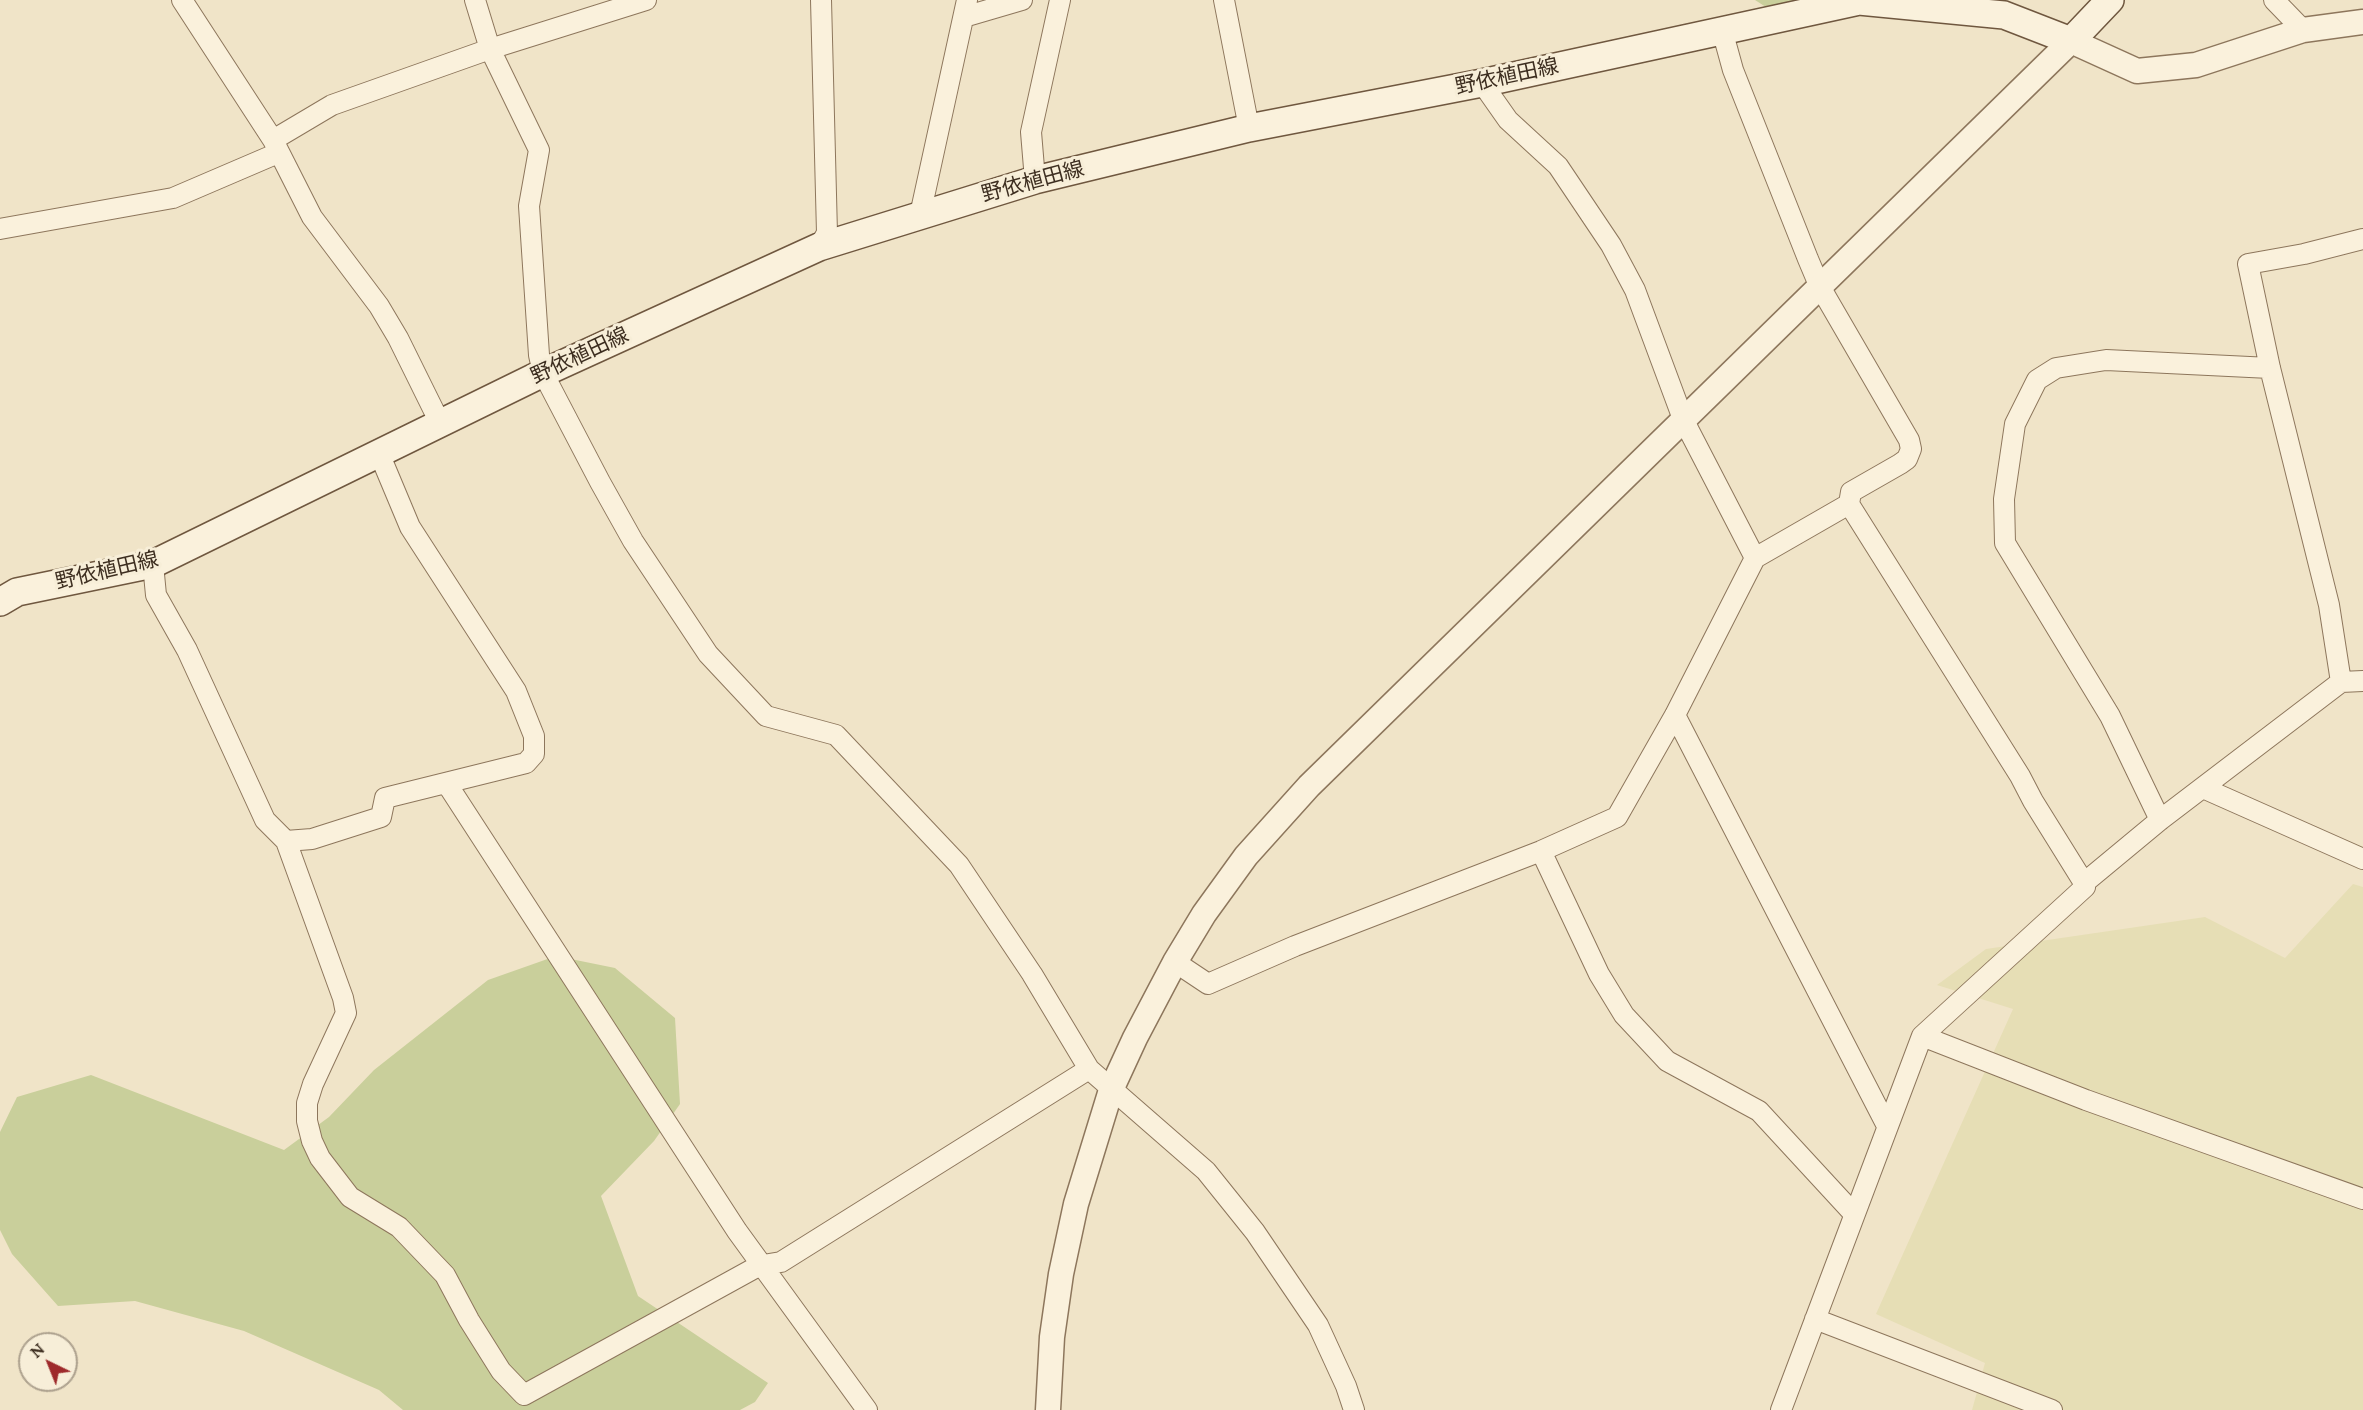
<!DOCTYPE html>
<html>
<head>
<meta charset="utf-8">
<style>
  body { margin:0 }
  #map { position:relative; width:2363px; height:1410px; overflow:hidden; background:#f0e4c8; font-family:Lora,serif }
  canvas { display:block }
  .north { position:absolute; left:18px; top:1332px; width:60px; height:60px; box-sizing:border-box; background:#f7eed8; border:2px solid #ada18e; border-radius:50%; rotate:317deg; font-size:16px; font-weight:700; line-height:24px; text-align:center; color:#3d2e20 }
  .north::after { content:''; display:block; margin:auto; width:21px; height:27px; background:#9e2a2b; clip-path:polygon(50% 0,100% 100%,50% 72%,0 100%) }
</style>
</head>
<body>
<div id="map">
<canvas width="2363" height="1410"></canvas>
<div class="north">N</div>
</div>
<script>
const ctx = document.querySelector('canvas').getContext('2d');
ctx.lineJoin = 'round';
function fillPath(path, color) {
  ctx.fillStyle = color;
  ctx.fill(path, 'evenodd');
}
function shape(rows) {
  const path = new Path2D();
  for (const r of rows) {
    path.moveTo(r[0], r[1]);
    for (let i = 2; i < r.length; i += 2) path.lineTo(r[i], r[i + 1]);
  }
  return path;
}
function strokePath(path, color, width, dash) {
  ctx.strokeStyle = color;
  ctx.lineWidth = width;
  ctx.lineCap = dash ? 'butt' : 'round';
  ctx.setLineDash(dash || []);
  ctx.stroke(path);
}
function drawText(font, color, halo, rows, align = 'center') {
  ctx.font = font + ' Lora,"Noto Sans JP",serif';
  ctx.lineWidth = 6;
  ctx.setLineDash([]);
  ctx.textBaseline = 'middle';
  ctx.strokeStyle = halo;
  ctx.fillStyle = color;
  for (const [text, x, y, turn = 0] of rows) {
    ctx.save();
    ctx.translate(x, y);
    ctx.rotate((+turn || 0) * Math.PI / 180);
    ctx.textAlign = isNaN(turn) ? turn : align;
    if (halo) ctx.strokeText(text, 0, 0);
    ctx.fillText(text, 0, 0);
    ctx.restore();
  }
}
fillPath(shape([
  [2353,884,2363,887,2363,1410,1972,1410,1985,1363,1876,1314,2013,1009,1937,985,1986,949,2205,917,2285,958]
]), '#e6deb5');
fillPath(shape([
  [1755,0,1859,0,1769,9],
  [556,956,615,968,675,1018,680,1104,654,1141,601,1196,638,1296,768,1383,755,1402,740,1410,403,1410,379,1390,244,1331,135,1301,58,1306,12,1254,0,1230,0,1132,17,1097,91,1075,284,1150,329,1117,374,1070,488,980]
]), '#c9cf9b');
const minor = shape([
  [182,0,273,140,312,217,379,306,398,338,440,423],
  [475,0,490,49,539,150,529,206,539,355,543,373,600,482,633,541,708,654,766,716,836,735,959,865,1032,974,1089,1069,1206,1171,1255,1232,1318,1325,1346,1386,1354,1410],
  [1224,0,1249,128],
  [2274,0,2303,30],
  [964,17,1022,0],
  [1722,30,1733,70,1808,259,1819,285,1909,440,1911,449,1907,459,1900,464,1851,492,1849,504,2020,776,2033,801,2084,883],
  [1482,83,1508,120,1558,166,1611,245,1635,290,1683,419,1755,558],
  [273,140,332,105,490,49,646,0],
  [1035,180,1031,132,1060,0],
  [920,215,967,0],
  [0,229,173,198,278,153],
  [819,247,827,233,821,0],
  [153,564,156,595,187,650,265,820,286,841,343,998,346,1013,313,1084,307,1103,307,1121,312,1141,320,1158,350,1197,399,1227,445,1275,469,1320,501,1371,524,1395,753,1269,763,1265,781,1262,1089,1069],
  [2341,682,2329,605,2270,368,2248,264,2304,254,2363,239],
  [1675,715,1887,1126],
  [447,784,737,1231,867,1410],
  [2203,788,2363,859],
  [2160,820,2110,716,2005,543,2004,499,2015,424,2037,380,2056,368,2106,360,2270,368],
  [286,841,312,839,381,817,385,798,526,763,534,754,534,736,516,691,410,527,379,453],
  [1541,851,1599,974,1624,1015,1667,1061,1759,1111,1854,1214],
  [1175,962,1208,984,1295,946,1541,851,1617,817,1675,715,1755,558,1849,504],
  [1922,1036,2086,1100,2363,1199],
  [1815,1319,2052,1410],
  [1781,1410,1922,1036,2085,887,2084,883,2160,820,2341,682,2363,681]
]);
const tertiary = shape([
  [1048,1410,1052,1337,1061,1274,1076,1204,1111,1090,1135,1038,1175,962,1204,914,1246,856,1309,786,2071,41,2137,71,2196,65,2303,30,2363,22]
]);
const secondary = shape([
  [0,602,17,592,153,564,543,373,819,247,1035,180,1249,128,1482,83,1859,1,2004,15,2071,41,2110,0]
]);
strokePath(minor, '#8d765c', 22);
strokePath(tertiary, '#8d765c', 27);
strokePath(secondary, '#6f573f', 30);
strokePath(minor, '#faf1dc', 20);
strokePath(tertiary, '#faf1dc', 24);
strokePath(secondary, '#faf1dc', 27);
drawText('21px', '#3d2e20', '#f7eed8', [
  ["野依植田線",1507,77,-12],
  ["野依植田線",1033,182,-15],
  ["野依植田線",580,356,-25],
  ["野依植田線",107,571,-13]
]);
</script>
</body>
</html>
